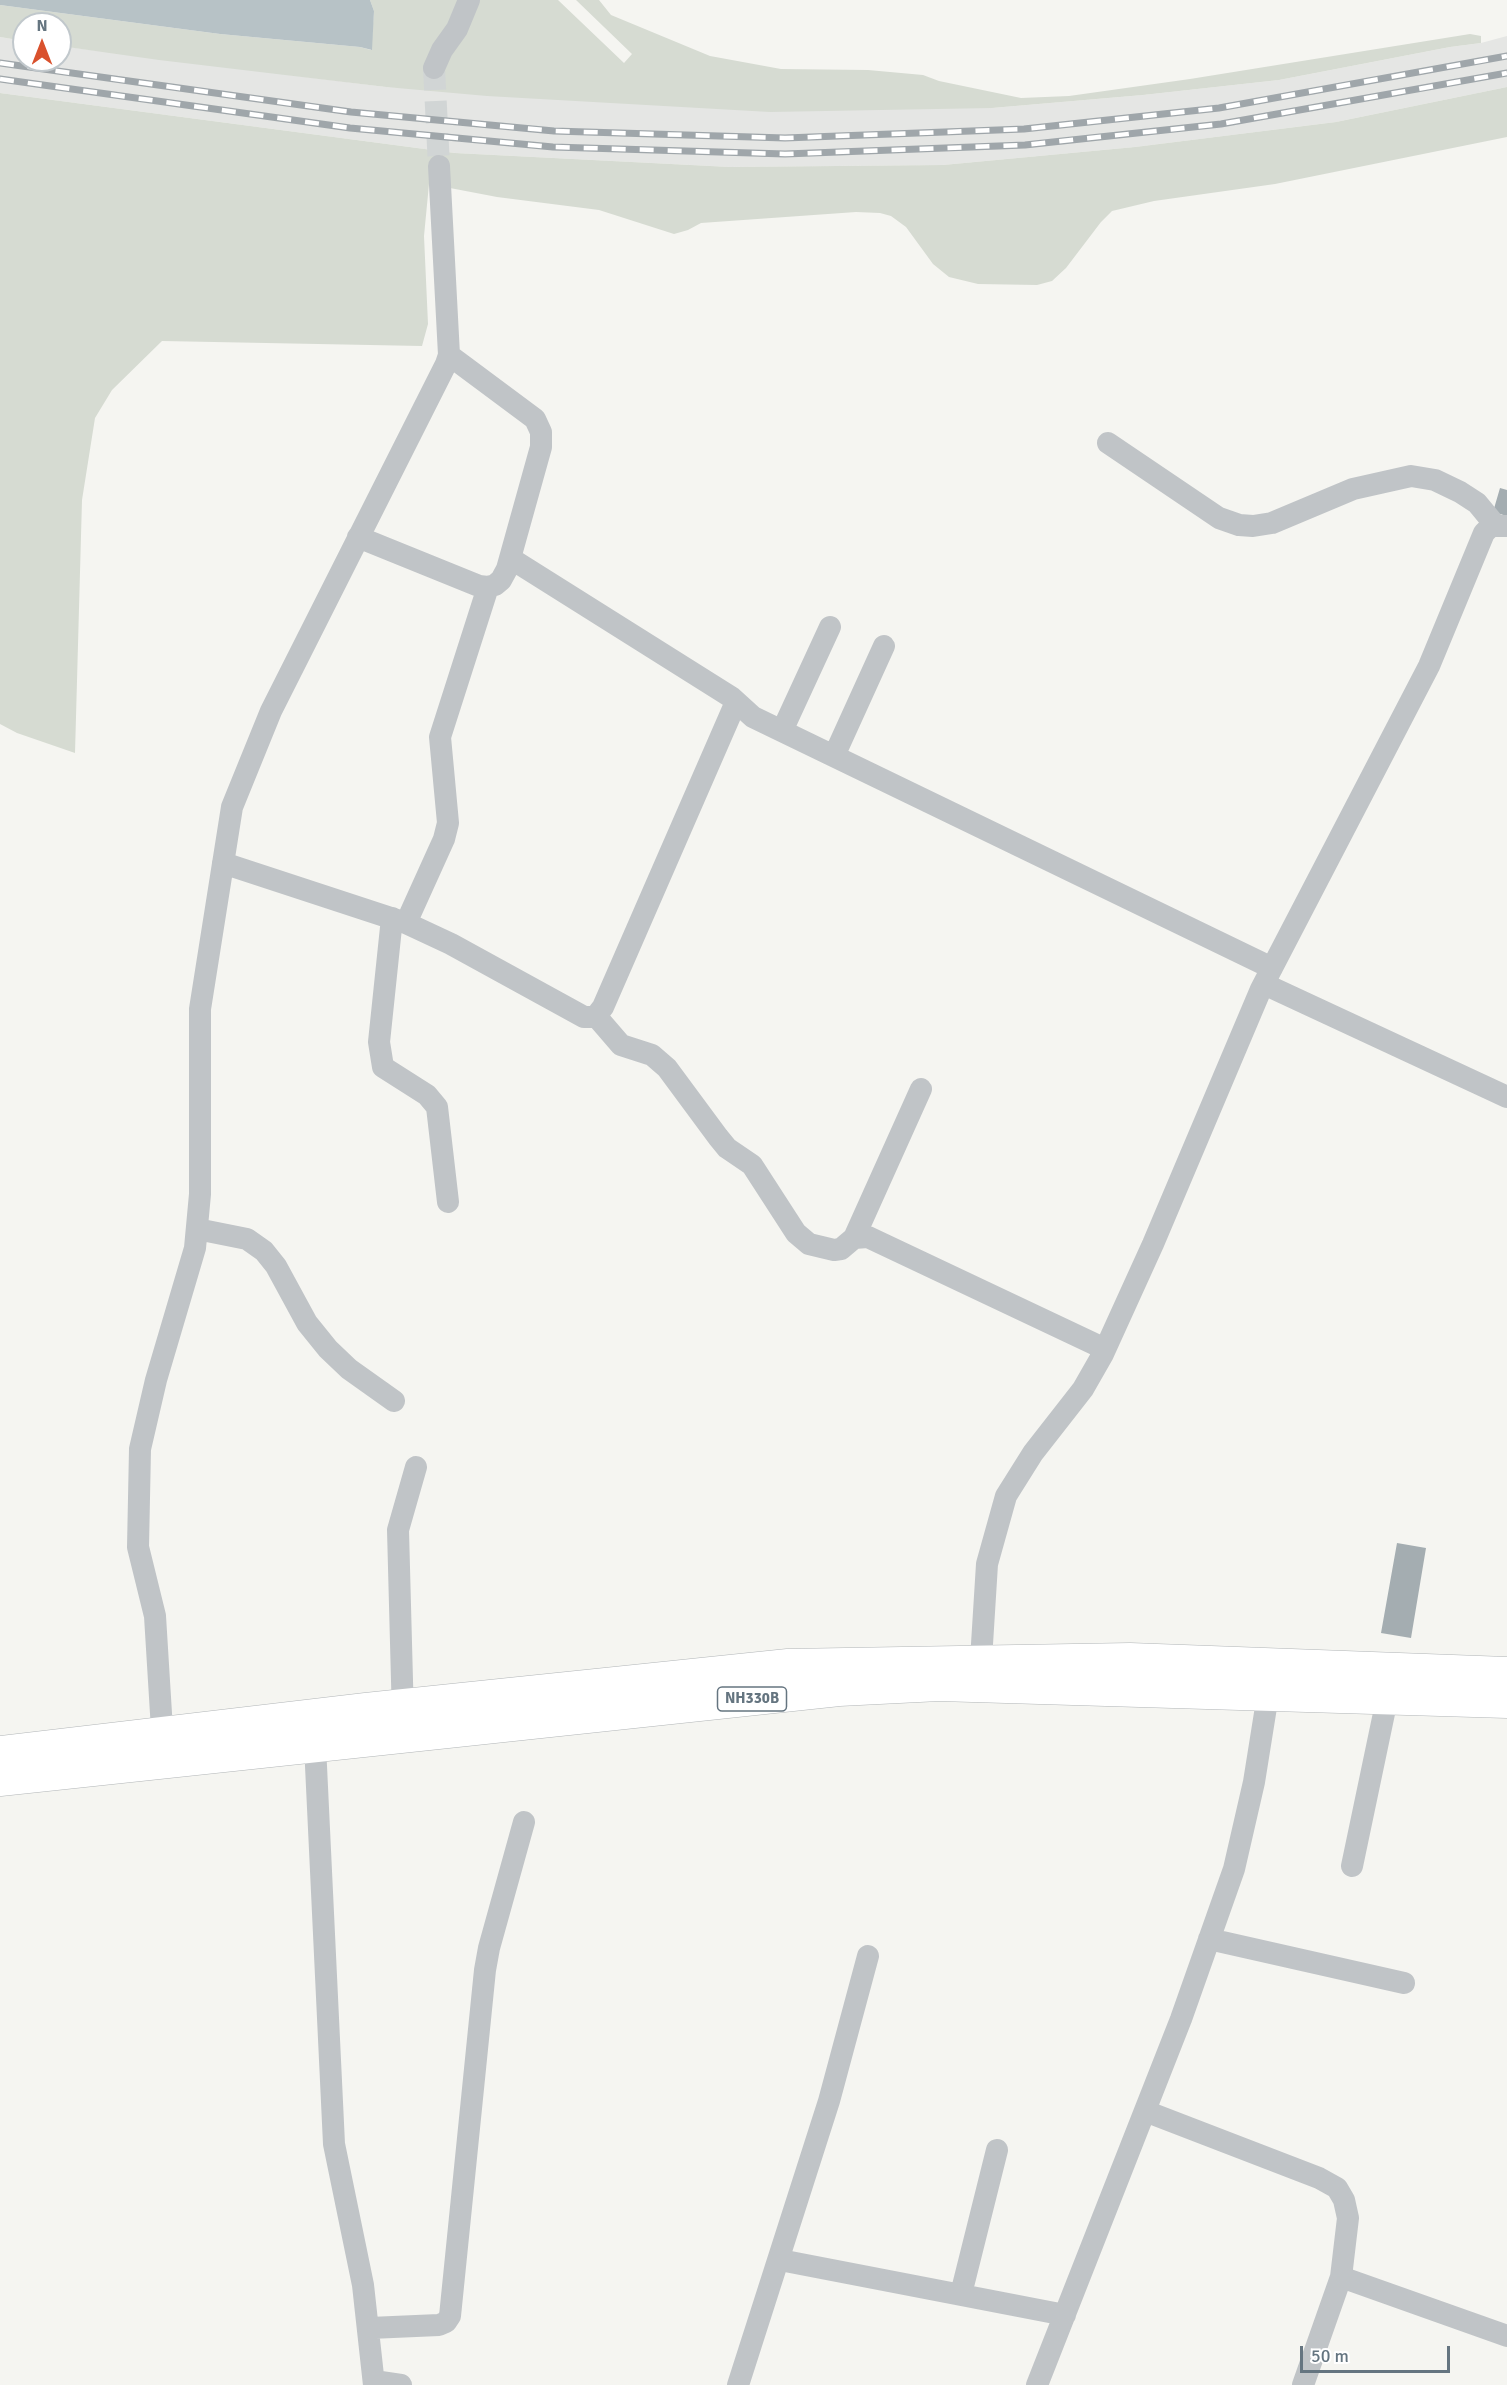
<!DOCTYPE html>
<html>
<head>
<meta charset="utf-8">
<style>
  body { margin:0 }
  #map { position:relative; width:1507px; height:2385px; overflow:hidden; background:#f5f5f1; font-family:Signika,sans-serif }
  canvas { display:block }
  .north { position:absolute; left:12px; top:12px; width:60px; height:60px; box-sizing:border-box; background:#fff; border:2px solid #c1c8cc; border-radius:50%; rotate:0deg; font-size:16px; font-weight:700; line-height:24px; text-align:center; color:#657580 }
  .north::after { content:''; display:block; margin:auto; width:21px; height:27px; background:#d9512d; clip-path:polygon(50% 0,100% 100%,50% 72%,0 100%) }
  .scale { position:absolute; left:1300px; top:2346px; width:150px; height:27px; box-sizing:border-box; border:3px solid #657580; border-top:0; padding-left:8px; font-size:18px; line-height:21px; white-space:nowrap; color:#657580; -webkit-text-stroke:4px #fff; paint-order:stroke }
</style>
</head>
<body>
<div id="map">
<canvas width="1507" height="2385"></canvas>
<div class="north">N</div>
<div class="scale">50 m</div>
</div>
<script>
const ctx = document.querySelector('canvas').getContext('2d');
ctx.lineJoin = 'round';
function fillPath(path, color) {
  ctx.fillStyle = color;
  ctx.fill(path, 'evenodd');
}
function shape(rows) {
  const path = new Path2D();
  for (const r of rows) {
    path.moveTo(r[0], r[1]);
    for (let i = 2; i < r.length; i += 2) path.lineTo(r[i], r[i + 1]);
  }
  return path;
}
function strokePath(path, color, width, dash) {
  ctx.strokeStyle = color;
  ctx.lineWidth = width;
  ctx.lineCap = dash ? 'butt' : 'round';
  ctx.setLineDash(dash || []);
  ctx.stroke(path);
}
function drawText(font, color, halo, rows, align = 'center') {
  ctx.font = font + ' Signika,sans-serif';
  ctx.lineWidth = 6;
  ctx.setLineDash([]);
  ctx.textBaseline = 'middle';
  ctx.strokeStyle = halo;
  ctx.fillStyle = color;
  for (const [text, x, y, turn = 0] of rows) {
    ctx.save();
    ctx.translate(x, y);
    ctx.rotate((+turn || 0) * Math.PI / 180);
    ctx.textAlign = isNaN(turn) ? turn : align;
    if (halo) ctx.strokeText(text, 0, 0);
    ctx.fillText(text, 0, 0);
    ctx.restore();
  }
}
fillPath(shape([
  [1507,36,1507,87,1336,122,1135,147,943,165,730,167,455,153,0,93,0,37,24,41,24,60,60,60,60,46,386,87,992,108,1143,95,1279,80,1450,47,1481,43]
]), '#e5e6e4');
fillPath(shape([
  [370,0,558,0,624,63,632,54,576,0,599,0,611,15,710,56,781,69,868,70,923,75,939,81,1021,98,1069,96,1190,79,1470,34,1481,36,1481,43,1450,47,1279,80,1143,95,992,108,770,112,487,96,386,87,159,60,60,46,60,24,24,24,24,41,0,37,0,5,220,34,360,47,371,50,374,11],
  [1507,87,1507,137,1275,184,1154,201,1112,211,1101,222,1066,268,1052,281,1037,285,978,284,949,277,933,264,906,227,891,216,880,213,856,212,701,223,688,230,674,234,599,210,497,197,429,184,424,236,428,324,422,346,162,341,112,390,95,418,82,500,75,753,17,733,0,724,0,93,455,153,730,167,943,165,1135,147,1336,122]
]), '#d6dbd2');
fillPath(shape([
  [0,0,370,0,374,11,372,50,360,47,220,34,0,5]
]), '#b7c2c6');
fillPath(shape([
  [1500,488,1507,490,1507,516,1493,512],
  [1397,1543,1426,1548,1411,1638,1381,1633]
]), '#a4adb1');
strokePath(shape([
  [434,68,439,166]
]), '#d1d5d5', 22, [22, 11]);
const highway = shape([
  [0,1752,366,1709,788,1665,1130,1659,1507,1673],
  [0,1780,839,1690,939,1685,1507,1702]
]);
strokePath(highway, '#b1b5b7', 33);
strokePath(shape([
  [434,68,442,50,457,29,469,0],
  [1108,443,1219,518,1239,525,1253,526,1272,523,1353,489,1411,476,1435,480,1460,492,1477,503,1496,526],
  [358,537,479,586,488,587,495,585,501,580,507,569,541,447,541,432,535,419,449,355],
  [510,558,731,697,753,717,1272,968],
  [782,731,830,627],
  [834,756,884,646],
  [223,863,406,923,451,944,584,1017,591,1017,596,1016,603,1007,736,702],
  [392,918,379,1042,383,1067,427,1095,437,1107,448,1202],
  [406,923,444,839,448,823,440,737,488,587],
  [1264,984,1507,1097],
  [596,1016,621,1045,652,1055,667,1068,718,1137,727,1148,752,1165,796,1233,809,1244,834,1250,841,1249,854,1238,868,1237,1105,1349],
  [197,1229,247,1239,264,1251,276,1266,307,1323,328,1349,349,1369,394,1401],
  [854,1238,921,1089],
  [980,1676,987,1564,1006,1496,1033,1453,1083,1389,1103,1354,1153,1244,1261,989,1429,666,1484,533,1491,526,1507,526],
  [403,1718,398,1530,416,1467],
  [315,1745,334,2144,363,2285,374,2385],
  [163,1746,155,1616,138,1547,140,1449,156,1380,195,1248,200,1194,200,1009,232,807,271,711,446,364,449,355,439,166],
  [1352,1866,1387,1699],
  [1209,1939,1404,1983],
  [1145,2111,1319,2178,1337,2188,1344,2200,1348,2218,1341,2277,1303,2385],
  [780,2260,1065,2315],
  [1341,2277,1507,2336],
  [961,2294,997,2150],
  [370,2328,439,2325,446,2322,450,2316,485,1970,489,1948,524,1822],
  [374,2381,401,2385],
  [738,2385,829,2101,868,1956],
  [1037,2385,1181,2019,1234,1869,1254,1782,1270,1682]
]), '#c0c4c7', 22);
strokePath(highway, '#fff', 32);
const rail = shape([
  [0,63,351,112,554,131,785,138,1024,129,1219,108,1507,56],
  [0,79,350,128,553,147,785,154,1025,145,1221,124,1507,73]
]);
strokePath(rail, '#9fa6aa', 7);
strokePath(rail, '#fff', 4.5, [14]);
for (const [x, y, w] of [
  [752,1699,69]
]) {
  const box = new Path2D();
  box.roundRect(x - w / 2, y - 12, w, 24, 4.5);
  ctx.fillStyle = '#fff';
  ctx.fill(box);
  strokePath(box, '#657580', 1.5);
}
drawText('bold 15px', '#657580', null, [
  ["NH330B",752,1699]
]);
</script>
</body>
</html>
